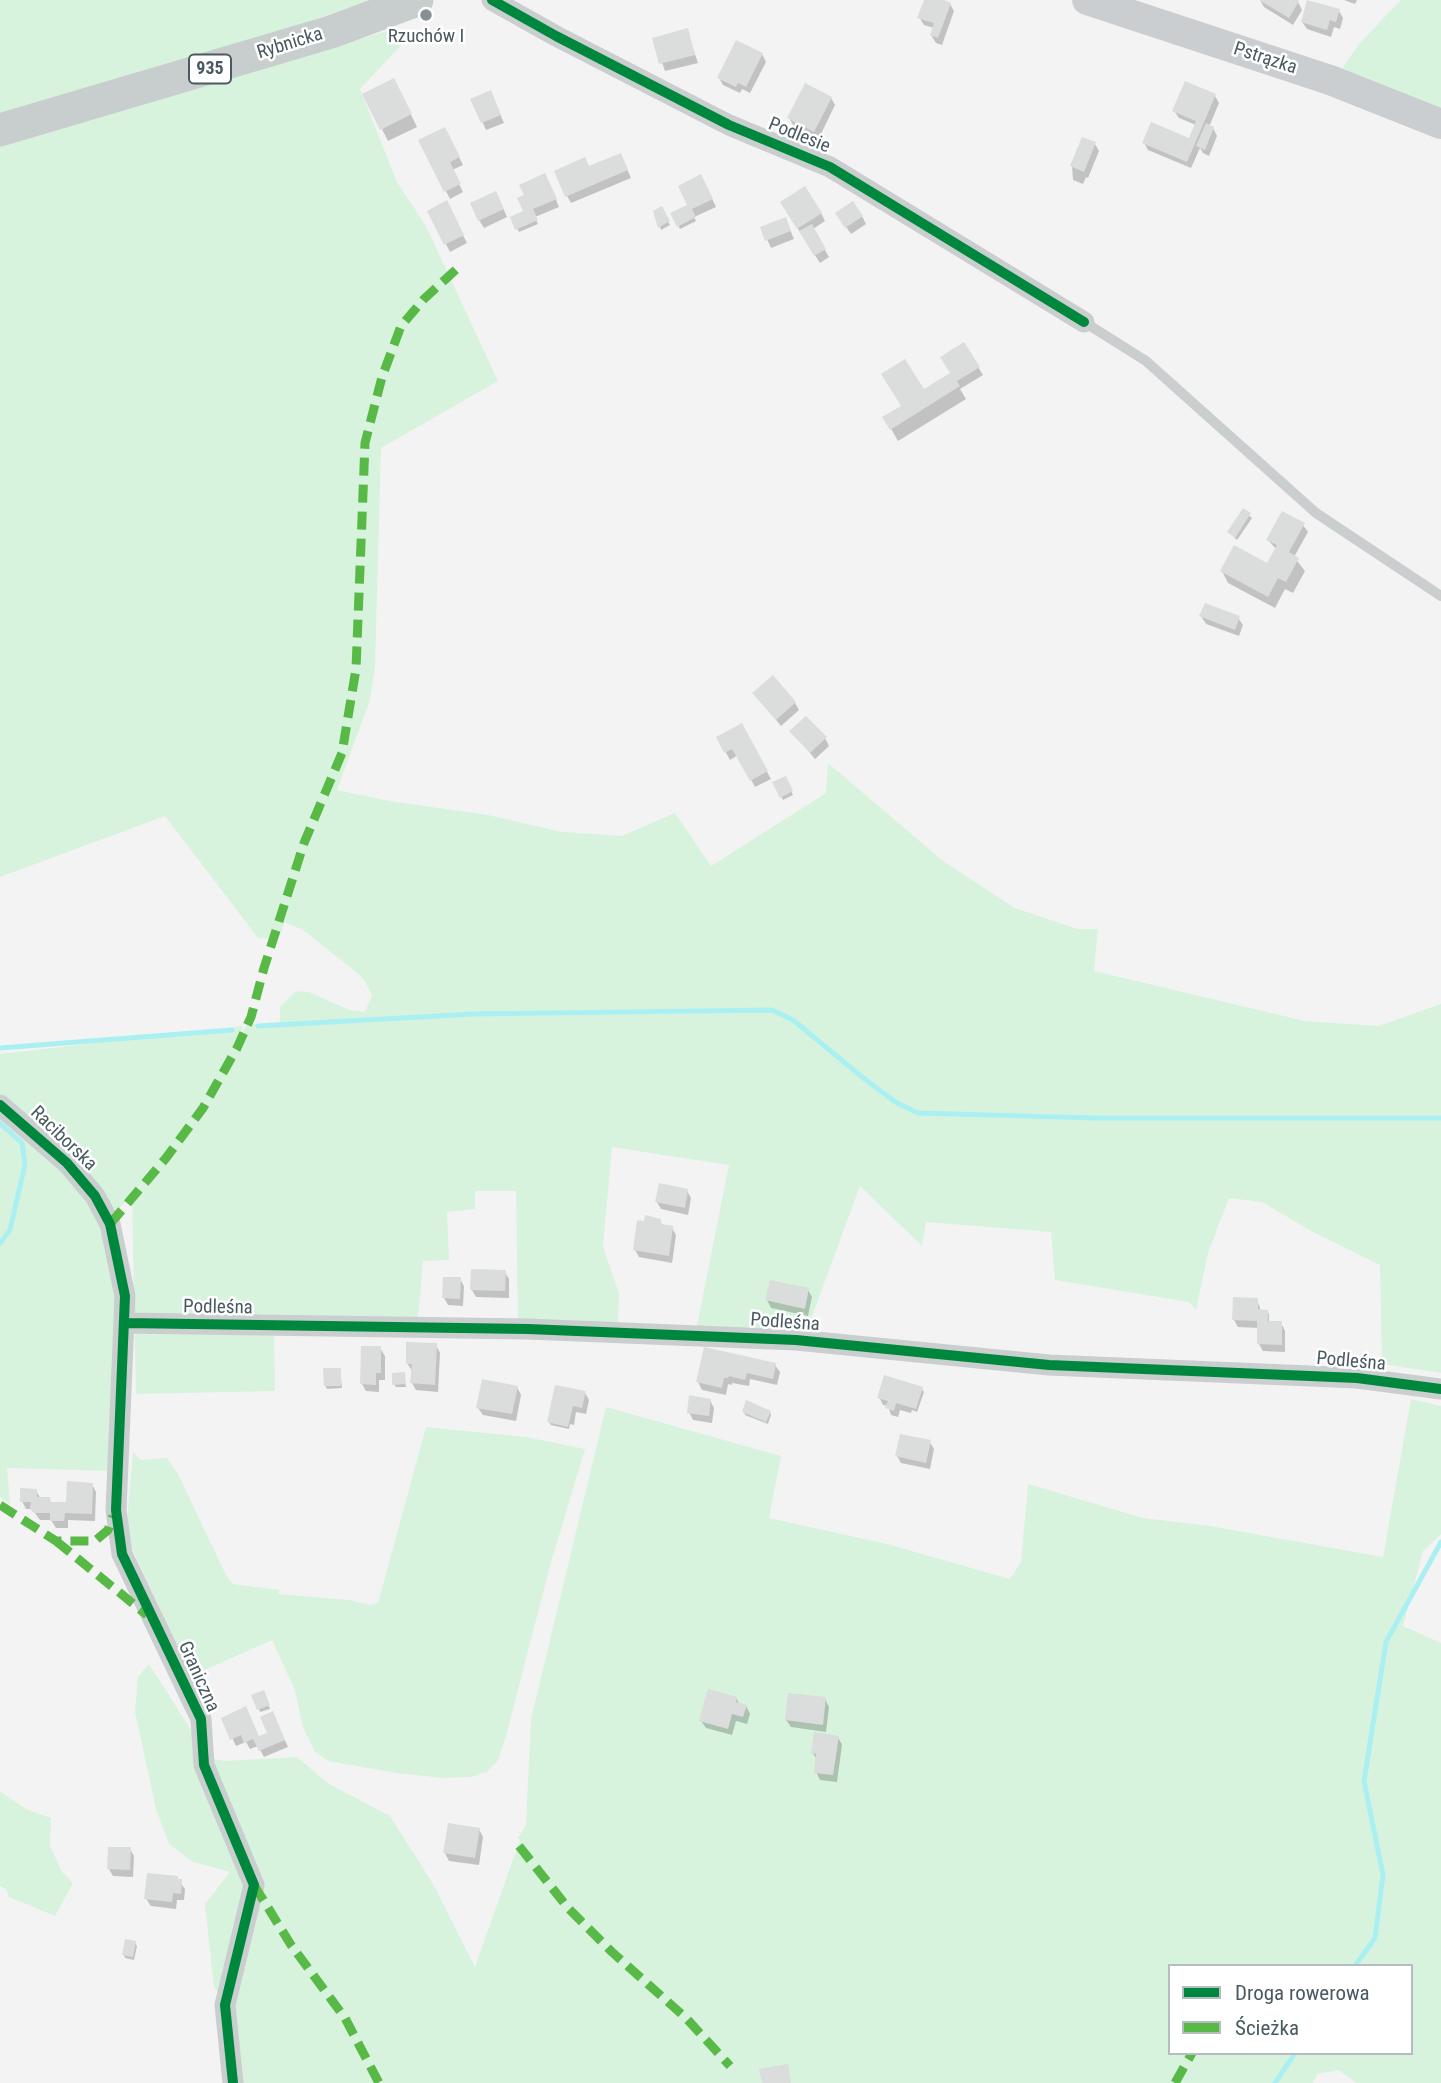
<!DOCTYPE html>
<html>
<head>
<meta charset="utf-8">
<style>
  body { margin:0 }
  #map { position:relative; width:1441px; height:2083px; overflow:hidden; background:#f4f3f3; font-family:"Roboto Condensed",sans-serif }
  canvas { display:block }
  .legend { position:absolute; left:1168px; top:1964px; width:245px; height:91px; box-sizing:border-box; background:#fff; border:2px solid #b6bdc0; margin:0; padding:9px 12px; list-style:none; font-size:21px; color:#495a61 }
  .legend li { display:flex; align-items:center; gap:14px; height:35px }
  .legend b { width:35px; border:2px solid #b6bdc0 }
</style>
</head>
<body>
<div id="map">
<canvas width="1441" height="2083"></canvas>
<ul class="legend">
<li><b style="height:9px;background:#00873e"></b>Droga rowerowa</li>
<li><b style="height:9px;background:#58b947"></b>Ścieżka</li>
</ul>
</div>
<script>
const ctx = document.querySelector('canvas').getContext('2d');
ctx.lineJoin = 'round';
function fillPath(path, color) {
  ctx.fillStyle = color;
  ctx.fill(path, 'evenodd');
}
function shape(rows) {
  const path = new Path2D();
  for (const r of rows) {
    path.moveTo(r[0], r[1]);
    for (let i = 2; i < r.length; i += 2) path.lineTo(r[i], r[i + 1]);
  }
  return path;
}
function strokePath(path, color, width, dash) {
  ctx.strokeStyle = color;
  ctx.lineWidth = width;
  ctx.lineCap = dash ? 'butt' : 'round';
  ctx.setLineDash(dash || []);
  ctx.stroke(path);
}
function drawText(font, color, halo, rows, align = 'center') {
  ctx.font = font + ' "Roboto Condensed",sans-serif';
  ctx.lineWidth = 5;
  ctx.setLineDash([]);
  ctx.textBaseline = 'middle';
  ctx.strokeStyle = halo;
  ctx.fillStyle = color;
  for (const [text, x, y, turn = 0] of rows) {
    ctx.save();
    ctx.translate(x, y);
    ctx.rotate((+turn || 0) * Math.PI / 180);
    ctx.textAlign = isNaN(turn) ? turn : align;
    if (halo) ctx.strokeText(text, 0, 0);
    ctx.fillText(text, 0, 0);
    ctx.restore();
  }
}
fillPath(shape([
  [0,0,374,0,160,72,0,119],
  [1401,0,1441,0,1441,135,1341,70,1359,44],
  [397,28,405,41,360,89,397,182,426,226,498,381,381,448,375,667,370,700,337,790,389,801,488,815,562,832,622,836,675,813,711,866,826,793,828,763,943,861,1015,908,1077,929,1098,929,1094,971,1305,1021,1379,1026,1441,1004,1441,1373,1382,1364,1380,1265,1311,1231,1262,1202,1229,1198,1208,1253,1196,1310,1189,1302,1055,1280,1051,1232,926,1222,922,1246,860,1186,807,1330,697,1326,729,1165,612,1147,603,1247,619,1293,618,1325,518,1321,516,1191,475,1191,475,1209,447,1212,449,1260,423,1261,417,1328,274,1332,275,1391,136,1394,132,1200,143,1182,115,1213,0,1098,0,1054,243,1026,239,1038,248,1023,283,1027,280,1023,280,1007,296,991,309,992,349,1010,365,1012,372,995,364,980,356,972,303,930,285,922,278,939,258,938,165,816,0,877,0,143],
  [0,1105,95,1196,111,1262,119,1331,109,1471,7,1468,10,1504,0,1497],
  [1411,1399,1441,1406,1441,1534,1423,1551,1403,1626,1441,1643,1441,2083,1356,2083,1339,2070,1317,2074,1313,2083,241,2083,235,2007,214,1988,205,1904,230,1872,193,1862,169,1844,156,1809,135,1712,138,1677,149,1664,209,1758,225,1761,297,1757,329,1784,390,1816,433,1884,475,1967,520,1840,518,1838,526,1825,531,1719,606,1407,781,1456,769,1518,887,1544,1010,1579,1021,1562,1028,1484,1143,1518,1210,1526,1383,1557],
  [1170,1966,1411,1966,1411,2053,1170,2053],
  [426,1427,526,1437,585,1449,550,1566,505,1740,498,1760,488,1771,471,1777,443,1778,397,1773,328,1761,315,1752,308,1738,302,1724,295,1690,272,1640,191,1676,129,1542,127,1523,133,1452,141,1460,167,1458,178,1474,226,1575,233,1584,279,1590,278,1594,349,1600,370,1605,378,1603],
  [0,1791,26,1809,51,1818,50,1846,62,1872,73,1883,55,1916,9,1897,6,1889,0,1886]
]), '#d7f3dd');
fillPath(shape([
  [926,0,939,0,950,4,954,11,942,45,936,43,931,35,934,28,924,25,919,17],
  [1260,0,1297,0,1302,10,1293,25,1264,7],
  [1344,0,1357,0,1355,4],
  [1339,11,1343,18,1340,29,1334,27,1331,37,1307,29,1302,22],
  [687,30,698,63,665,71,654,39],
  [762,54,766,62,750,93,742,89,740,93,723,85,719,78],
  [400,92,417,127,388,141,382,129],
  [1215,96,1219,103,1209,127,1213,128,1217,136,1209,156,1203,153,1200,148,1191,168,1148,150,1144,143,1190,140,1196,125,1179,118,1174,111],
  [831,98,835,105,819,138,793,125,789,118],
  [473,100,494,100,504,123,486,130],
  [449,137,463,165,452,170,463,192,450,199,421,141],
  [1095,144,1099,151,1088,178,1086,177,1083,184,1073,180,1072,166],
  [624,162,631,178,571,203,567,196,589,168],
  [549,183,559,207,535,217,538,224,519,232,512,218,526,214],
  [705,184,716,207,694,217,696,221,680,229,672,214,691,213,680,187],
  [500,201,507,217,484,228,479,220],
  [446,203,467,243,450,252,429,211],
  [661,209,670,225,661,230,655,212],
  [786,210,821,213,825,221,813,229,829,257,820,263],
  [862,216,866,224,851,234,842,221],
  [789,227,794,239,771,248,762,228],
  [964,345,983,375,960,389,966,399,898,441,885,418,952,374],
  [1243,510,1252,518,1237,540,1229,532],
  [1303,525,1308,532,1294,557,1305,571,1293,593,1285,589,1275,608,1228,583,1222,571,1268,566,1276,549,1268,540],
  [1201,616,1238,618,1243,625,1239,636,1206,624],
  [754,693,795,703,799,710,781,726],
  [742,726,771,779,755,787,738,755,730,760,718,738],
  [792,731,825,738,829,746,815,759],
  [785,778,793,795,783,800,775,783],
  [687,1191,691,1198,688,1215,661,1209,657,1202],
  [660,1221,663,1226,672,1228,676,1235,672,1263,639,1257,635,1250],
  [505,1272,509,1279,509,1298,476,1297,472,1290],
  [460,1279,464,1286,463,1306,448,1305,444,1298],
  [808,1290,812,1297,808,1316,771,1308,767,1300],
  [1257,1300,1261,1311,1267,1311,1269,1314,1269,1323,1281,1323,1285,1331,1285,1352,1263,1351,1259,1344,1259,1328,1238,1327,1234,1320],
  [436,1345,440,1353,438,1392,416,1390,412,1383,412,1371,407,1363],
  [380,1348,385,1356,385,1380,379,1380,379,1392,366,1391,362,1384],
  [775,1365,780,1372,777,1385,750,1379,749,1386,732,1383,732,1385,728,1384,726,1395,702,1390,698,1382],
  [340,1369,342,1388,327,1389,325,1385],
  [404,1374,406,1387,396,1387,394,1384],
  [517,1387,521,1395,516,1421,483,1415,478,1408],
  [922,1389,924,1392,917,1412,912,1410,911,1413,900,1410,898,1417,891,1415,888,1406,883,1405,879,1397],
  [585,1393,589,1400,586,1414,576,1412,574,1425,570,1424,569,1429,551,1425,549,1422],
  [710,1400,714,1408,712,1423,693,1420,689,1412],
  [744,1411,770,1412,771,1415,768,1424,745,1415],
  [929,1441,934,1449,930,1469,901,1463,897,1456],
  [92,1484,96,1492,95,1521,68,1520,68,1528,56,1528,51,1520,40,1520,32,1509,26,1509,22,1501,36,1491,41,1499,49,1499,52,1504,67,1504],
  [265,1695,270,1709,260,1712,259,1709],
  [736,1698,740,1705,746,1706,750,1714,747,1724,736,1721,732,1735,706,1728,701,1721],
  [825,1699,829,1707,826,1732,791,1727,786,1720],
  [223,1719,259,1738,270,1734,276,1721,288,1747,264,1757,258,1746,250,1749,246,1742,236,1746],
  [838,1737,842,1745,837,1782,820,1780,816,1772,817,1760,813,1753],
  [479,1829,483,1837,479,1865,449,1861,445,1853],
  [130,1849,134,1856,133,1877,113,1876,109,1869],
  [179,1881,185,1889,184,1900,177,1900,176,1909,151,1906,146,1899],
  [135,1943,137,1946,134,1960,125,1958,124,1955]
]), '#0003');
strokePath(shape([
  [258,1026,473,1014,772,1010,793,1020,867,1081,897,1103,918,1113,1096,1118,1441,1118],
  [0,1048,232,1030],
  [0,1123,22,1143,25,1164,10,1230,0,1243],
  [1355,1966,1375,1938,1383,1875,1364,1781,1386,1642,1441,1542],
  [1275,2083,1295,2053]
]), '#aaf0f2', 5);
fillPath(shape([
  [924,0,944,0,951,3,938,38,930,35,934,23,917,18],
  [1259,0,1297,0,1299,1,1289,18],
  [1307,0,1340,9,1336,22,1330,20,1327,30,1301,22],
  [688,28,695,55,659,64,652,38],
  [736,40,763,53,746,87,738,83,736,87,717,78],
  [394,78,412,114,380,130,362,94],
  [1185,81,1216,94,1187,162,1142,143,1151,122,1189,138,1196,121,1172,111],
  [805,83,832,97,814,132,787,118],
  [491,90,501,115,481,123,470,99],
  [1206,123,1214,127,1205,150,1196,146],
  [445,127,460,157,450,162,461,184,444,192,418,140],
  [1082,137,1096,142,1084,172,1070,166],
  [621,153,628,170,565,197,554,171,585,157,589,166],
  [545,173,557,199,533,209,538,220,515,230,510,217,523,211,517,198,524,195,519,185],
  [701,174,713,199,692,209,696,217,677,227,670,213,687,205,678,186],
  [805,186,822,213,797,229,780,202],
  [496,191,504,209,478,221,470,203],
  [447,200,464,235,444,245,427,211],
  [853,201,863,216,845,228,835,213],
  [662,206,670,221,658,228,653,211],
  [786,217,791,231,765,241,760,227],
  [812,224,826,249,814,256,799,231],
  [964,342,980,367,957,381,960,386,890,430,882,417,901,406,881,374,905,359,924,389,950,373,940,357],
  [1243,508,1251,513,1235,538,1227,532],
  [1282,511,1305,523,1289,552,1299,558,1286,582,1278,578,1268,597,1220,571,1234,545,1267,563,1277,545,1266,540],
  [1205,603,1240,616,1235,630,1199,616],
  [773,675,796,702,776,720,752,693],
  [806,716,827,737,810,753,789,731],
  [742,723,768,771,750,781,732,749,724,753,716,737],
  [786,776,793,791,780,798,772,782],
  [659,1183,688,1189,685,1208,655,1202],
  [645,1215,661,1219,661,1224,673,1226,669,1256,633,1250,637,1220,644,1221],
  [471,1269,506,1270,505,1291,470,1290],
  [443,1277,461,1277,460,1299,442,1298],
  [770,1280,809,1288,805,1309,765,1300],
  [1233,1297,1258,1298,1258,1309,1268,1310,1268,1321,1282,1321,1282,1345,1257,1344,1257,1321,1232,1320],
  [406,1342,437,1343,435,1385,410,1383,412,1364,406,1364],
  [361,1346,381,1346,381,1373,376,1373,376,1385,360,1384],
  [704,1347,776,1363,773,1379,747,1373,745,1380,729,1376,728,1378,724,1378,722,1388,696,1382],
  [323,1368,341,1368,341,1386,324,1386],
  [405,1372,406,1384,392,1385,392,1373],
  [884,1375,923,1387,916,1409,896,1403,894,1411,885,1408,888,1401,877,1398],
  [482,1379,518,1386,512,1414,476,1408],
  [555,1385,586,1391,582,1408,573,1406,568,1427,547,1422],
  [689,1395,711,1399,709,1416,687,1413],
  [746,1400,771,1411,766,1422,742,1412],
  [900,1434,931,1440,926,1463,895,1456],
  [67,1481,93,1483,92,1514,65,1513,64,1521,50,1521,50,1513,34,1513,30,1509,31,1502,20,1502,20,1488,37,1489,37,1497,50,1497,50,1502,66,1502],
  [708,1689,737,1697,736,1702,747,1705,743,1717,732,1714,728,1729,699,1721],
  [264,1690,270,1705,257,1710,251,1695],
  [788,1693,826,1697,823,1725,785,1720],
  [246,1706,259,1736,267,1733,260,1717,273,1711,285,1740,259,1751,253,1739,244,1743,241,1735,230,1740,221,1718],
  [814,1732,839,1736,833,1775,814,1773,816,1754,811,1753],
  [448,1823,480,1828,475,1858,443,1853],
  [108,1847,131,1847,130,1870,107,1869],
  [147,1873,178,1876,178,1879,182,1879,181,1894,173,1893,172,1902,144,1899],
  [125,1939,136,1941,133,1957,122,1955],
  [788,2064,791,2083,762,2083,759,2069]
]), '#dbdcdc');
strokePath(shape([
  [1084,322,1146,361,1316,513,1441,596]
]), '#cacecf', 10);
strokePath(shape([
  [492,0,556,36,729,125,830,167,1084,322],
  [0,1105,67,1163,95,1196,110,1224,125,1296,116,1510,122,1554,201,1719,204,1765,254,1885,225,2005,233,2083],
  [125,1323,528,1329,796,1340,1049,1365,1357,1378,1441,1389]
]), '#cacecf', 21);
strokePath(shape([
  [1087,0,1330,80,1441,124]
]), '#caced1', 30);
strokePath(shape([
  [0,130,331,32,417,0]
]), '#c8cdce', 33);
strokePath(shape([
  [110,1224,166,1158,203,1108,237,1048,251,1017,264,968,304,843,342,753,356,669,365,443,382,377,401,326,424,299,462,264],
  [0,1505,56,1541,95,1541,108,1530,113,1516],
  [56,1541,147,1615],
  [519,1846,568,1908,612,1952,686,2018,730,2066],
  [254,1885,291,1945,345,2018,379,2083],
  [1175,2083,1192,2053]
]), '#58b947', 9, [18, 9]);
strokePath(shape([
  [492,0,556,36,729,125,830,167,1084,322],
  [0,1105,67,1163,95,1196,110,1224,125,1296,116,1510,122,1554,201,1719,204,1765,254,1885,225,2005,233,2083],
  [125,1323,528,1329,796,1340,1049,1365,1357,1378,1441,1389]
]), '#00873e', 10);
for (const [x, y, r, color] of [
  [426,15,7,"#859094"]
]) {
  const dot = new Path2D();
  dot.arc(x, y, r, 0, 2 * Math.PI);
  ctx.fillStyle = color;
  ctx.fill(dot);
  strokePath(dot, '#fff', 2.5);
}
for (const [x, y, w] of [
  [210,69,42]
]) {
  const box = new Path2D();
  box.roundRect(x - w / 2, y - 14.5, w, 29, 5);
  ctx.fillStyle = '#fff';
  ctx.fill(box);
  strokePath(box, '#495a61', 2);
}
drawText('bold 18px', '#495a61', null, [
  ["935",210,69]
]);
drawText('19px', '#495a61', '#fff', [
  ["Rzuchów I",426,37]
]);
drawText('19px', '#495a61', '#fff', [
  ["Rybnicka",290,44,-17],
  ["Pstrązka",1265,59,18],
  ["Podlesie",799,136,22],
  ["Raciborska",63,1139,44],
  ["Podleśna",218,1308,1],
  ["Podleśna",785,1323,4],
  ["Podleśna",1351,1362,5],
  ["Graniczna",198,1677,66]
]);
</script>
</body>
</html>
